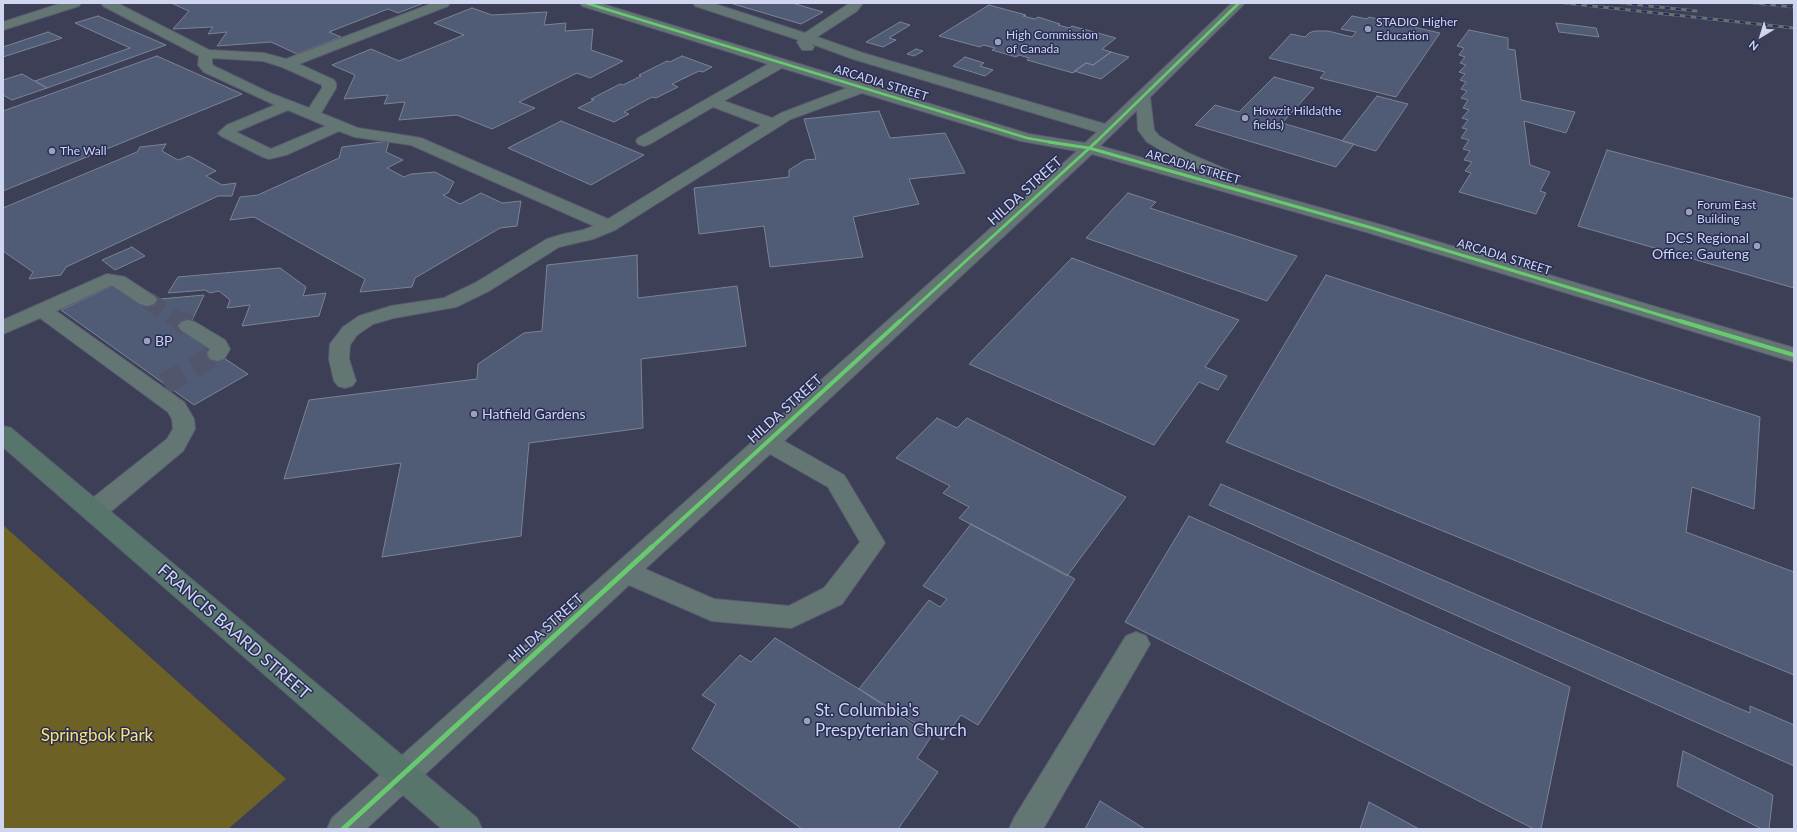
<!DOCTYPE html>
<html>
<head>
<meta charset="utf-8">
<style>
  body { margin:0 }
  #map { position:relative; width:1797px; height:832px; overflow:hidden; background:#3c3f56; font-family:Lato,sans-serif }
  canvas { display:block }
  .frame { position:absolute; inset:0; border:4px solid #d0d5f0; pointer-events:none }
  .north { position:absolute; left:1741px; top:16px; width:40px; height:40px; -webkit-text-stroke:3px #282d55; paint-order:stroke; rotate:218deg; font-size:11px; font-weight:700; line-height:16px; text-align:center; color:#d0d5f0 }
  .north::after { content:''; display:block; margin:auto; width:14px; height:18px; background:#d0d5f0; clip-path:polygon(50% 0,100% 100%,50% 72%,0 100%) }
</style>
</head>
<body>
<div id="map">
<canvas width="1797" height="832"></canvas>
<div class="frame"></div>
<div class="north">N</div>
</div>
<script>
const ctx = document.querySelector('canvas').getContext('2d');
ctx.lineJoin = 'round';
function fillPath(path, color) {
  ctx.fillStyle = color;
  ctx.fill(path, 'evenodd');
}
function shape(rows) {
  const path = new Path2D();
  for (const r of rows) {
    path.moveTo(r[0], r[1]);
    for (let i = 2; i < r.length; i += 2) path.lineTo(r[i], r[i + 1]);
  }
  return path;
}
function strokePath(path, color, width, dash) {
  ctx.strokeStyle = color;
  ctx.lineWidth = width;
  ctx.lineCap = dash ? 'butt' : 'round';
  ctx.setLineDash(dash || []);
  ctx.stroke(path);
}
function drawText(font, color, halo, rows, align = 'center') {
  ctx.font = font + ' Lato,sans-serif';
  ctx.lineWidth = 3;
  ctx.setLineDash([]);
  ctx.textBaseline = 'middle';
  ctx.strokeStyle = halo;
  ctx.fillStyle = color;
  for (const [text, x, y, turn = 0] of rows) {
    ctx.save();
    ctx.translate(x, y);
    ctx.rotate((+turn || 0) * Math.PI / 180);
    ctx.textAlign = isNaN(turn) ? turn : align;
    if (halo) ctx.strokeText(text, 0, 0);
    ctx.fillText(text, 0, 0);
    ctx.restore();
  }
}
fillPath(shape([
  [3,525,286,779,228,829,3,829]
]), '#6d6126');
const building = shape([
  [171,3,424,3,398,13,388,9,329,32,341,37,297,54,271,42,217,46,227,32,208,34,213,27,173,29,189,11,171,3],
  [730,3,792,3,823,12,801,24,730,3],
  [989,5,1026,15,1023,16,1035,19,1038,17,1060,24,1058,25,1069,28,1072,26,1116,38,1102,49,1111,52,1093,65,1086,63,1073,73,1027,60,1029,58,1019,55,1016,57,992,50,995,48,983,45,980,47,939,36,989,5],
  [472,8,492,15,547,12,544,25,566,23,565,31,593,29,591,50,623,61,590,78,577,73,519,102,535,108,492,129,457,115,399,120,405,102,384,104,388,95,344,99,355,75,332,65,371,49,399,61,464,35,434,23,472,8],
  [98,16,166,45,47,88,35,81,130,48,75,23,98,16],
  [1352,16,1367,19,1369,17,1440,33,1396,97,1320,78,1325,72,1269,58,1291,34,1305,37,1309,33,1314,31,1328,31,1352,37,1356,32,1341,29,1352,16],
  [900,22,910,25,889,38,896,40,883,47,866,42,900,22],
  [1556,23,1596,28,1599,37,1559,32,1556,23],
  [1469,30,1508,38,1508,49,1515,50,1521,100,1575,112,1566,133,1524,121,1530,165,1550,172,1540,191,1546,193,1536,214,1459,192,1471,173,1465,171,1472,162,1464,160,1470,151,1463,149,1469,140,1461,138,1467,129,1462,128,1468,120,1462,118,1469,110,1463,108,1468,100,1461,98,1467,91,1461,89,1466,82,1460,80,1465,74,1459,72,1466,65,1460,63,1465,57,1459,55,1464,48,1457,46,1469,30],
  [48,32,62,38,3,57,3,47,48,32],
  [916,49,923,51,914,56,907,54,916,49],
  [1111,52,1129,57,1101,79,1074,71,1086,63,1093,65,1111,52],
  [157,56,242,94,3,191,3,111,157,56],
  [682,56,712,67,703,72,699,71,672,84,678,87,656,98,652,97,624,112,629,114,614,122,578,108,594,100,591,99,620,84,623,85,641,76,639,75,667,61,670,62,682,56],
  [965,57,984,63,980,66,993,70,985,76,953,66,965,57],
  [22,74,47,88,12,100,3,95,3,80,22,74],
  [1274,77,1314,88,1282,123,1354,144,1336,167,1195,125,1215,105,1239,112,1274,77],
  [1377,96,1408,104,1376,151,1342,141,1377,96],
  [879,111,890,138,945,133,965,173,909,179,919,204,853,217,863,257,770,267,764,226,699,234,694,188,789,177,789,170,805,160,816,159,804,119,879,111],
  [561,121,644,155,591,185,508,148,561,121],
  [389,141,386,152,403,160,387,168,404,177,411,174,435,172,454,182,448,193,443,195,460,204,481,193,502,203,521,201,517,226,500,228,415,278,412,287,360,292,365,279,254,217,230,220,240,197,258,195,339,158,342,147,389,141],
  [166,144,162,151,178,160,189,156,216,171,206,176,222,185,236,183,232,196,218,196,66,267,61,275,29,279,33,272,3,251,3,208,137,152,140,147,166,144],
  [1607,150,1794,199,1794,288,1578,226,1607,150],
  [1128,193,1156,202,1150,208,1297,256,1267,301,1086,238,1128,193],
  [132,247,145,256,115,270,102,260,132,247],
  [637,255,638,298,737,286,746,346,641,359,643,428,529,443,521,536,382,557,401,463,284,479,309,400,477,379,478,364,524,333,542,331,547,265,637,255],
  [1072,258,1239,320,1205,367,1227,376,1218,390,1199,382,1154,445,969,364,1072,258],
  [280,268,306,287,303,296,326,293,319,316,242,326,250,305,227,308,230,300,219,291,210,293,205,290,168,293,178,277,280,268],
  [1326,275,1760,417,1754,509,1692,487,1686,532,1794,572,1794,675,1226,442,1326,275],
  [114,285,138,301,204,295,186,333,248,374,194,405,61,310,114,285],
  [937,418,957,428,967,418,1126,497,1067,576,959,518,969,507,943,493,950,486,896,458,937,418],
  [1221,484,1750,713,1750,706,1794,725,1794,766,1209,505,1221,484],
  [1189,516,1570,687,1541,829,1534,829,1125,622,1189,516],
  [971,524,1075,579,978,725,961,715,943,740,859,689,929,600,940,607,947,599,923,586,971,524],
  [775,638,859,689,931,737,917,758,938,772,898,829,802,829,692,749,716,704,702,695,740,655,751,662,775,638],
  [1683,751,1773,795,1769,829,1762,829,1677,786,1683,751],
  [1100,801,1145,829,1085,829,1100,801],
  [1369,802,1419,829,1360,829,1369,802]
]);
fillPath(building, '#505c75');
strokePath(building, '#7b8395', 1);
strokePath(shape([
  [147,300,181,322]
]), '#52566d', 18, [18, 9]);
strokePath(shape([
  [180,321,188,326],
  [164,384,217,354]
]), '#52566d', 22, [22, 11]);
const minor = shape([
  [62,3,81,3,79,6,3,30,3,22,62,3],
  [101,3,117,3,209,50,264,53,286,59,433,3,450,3,448,6,299,64,334,80,336,83,336,88,321,113,358,128,421,138,608,219,761,125,713,107,650,144,644,146,638,144,636,141,638,138,768,64,582,6,580,3,599,3,1029,134,1085,143,1097,132,853,59,812,44,814,47,812,50,802,50,797,42,799,40,695,6,693,3,712,3,805,33,850,3,863,3,857,11,817,37,863,53,1105,124,1232,3,1245,3,1150,97,1154,130,1159,136,1188,153,1230,171,1232,174,1230,177,1224,179,1218,177,1176,159,1147,142,1138,130,1137,110,1100,146,1378,224,1794,348,1794,362,1366,232,1092,154,784,441,844,475,885,543,842,604,791,628,712,621,629,585,366,829,327,829,332,818,1077,151,1021,141,862,93,791,119,615,230,593,239,559,247,489,291,456,307,394,318,373,324,357,335,350,345,349,359,356,381,352,386,345,388,338,386,334,381,329,359,330,344,343,327,359,316,391,306,444,298,475,283,547,239,564,234,583,230,594,226,411,145,355,137,339,131,286,155,269,159,263,157,221,136,218,133,227,125,275,105,204,72,198,65,199,56,103,6,101,3],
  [212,58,263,61,282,67,322,85,322,88,309,108,270,93,214,66,212,64,212,58],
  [782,68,847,88,781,113,772,118,724,101,782,68],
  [288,110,326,126,271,149,236,132,288,110],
  [770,454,828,487,860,542,824,588,789,606,714,599,645,569,770,454],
  [107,274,125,277,154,296,157,300,154,304,147,306,140,304,113,286,110,286,56,311,184,402,194,419,195,429,183,451,103,518,94,520,85,518,82,511,85,504,167,439,173,429,172,419,168,412,40,318,3,334,3,320,107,274],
  [188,320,195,322,225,340,230,349,224,359,217,361,210,359,207,354,210,349,181,330,178,326,181,322,188,320],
  [1136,632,1146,636,1150,644,1043,829,1009,829,1014,818,1126,636,1136,632]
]);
const major = shape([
  [3,426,11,428,477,818,482,829,442,829,3,447,3,426]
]);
strokePath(minor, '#595c70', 2);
strokePath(major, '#595c70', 2);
fillPath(minor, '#647674');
fillPath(major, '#58756b');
const rail = shape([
  [1565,3,1794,28],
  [1621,3,1696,11],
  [1754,3,1794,7]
]);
strokePath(rail, '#667273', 3);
strokePath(rail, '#282d55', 2, [5.5]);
strokePath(shape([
  [586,3,1027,138,1055,143],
  [1095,143,1239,3]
]), '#67ca6e', 2.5);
strokePath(shape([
  [1049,142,1089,148,1372,228,1683,322],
  [899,322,1096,142]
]), '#67ca6e', 3);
strokePath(shape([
  [1680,321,1794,355],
  [651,548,900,321]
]), '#67ca6e', 4);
strokePath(shape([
  [343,829,652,547]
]), '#67ca6e', 5);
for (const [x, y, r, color] of [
  [1368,29,4,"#9ca0ba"],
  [998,42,4,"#9ca0ba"],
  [1245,118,4,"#9ca0ba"],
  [52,151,4,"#9ca0ba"],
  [1689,212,4,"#9ca0ba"],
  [1757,246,4,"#9ca0ba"],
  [147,341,4,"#9ca0ba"],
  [474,414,4,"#9ca0ba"],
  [807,721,4,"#9ca0ba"]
]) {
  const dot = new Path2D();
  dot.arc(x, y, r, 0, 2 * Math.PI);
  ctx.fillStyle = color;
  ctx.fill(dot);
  strokePath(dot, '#282d55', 1.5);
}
drawText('12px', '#d0d5f0', '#282d55', [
  ["STADIO Higher",1376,22],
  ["Education",1376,36],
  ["High Commission",1006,35],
  ["of Canada",1006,49],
  ["Howzit Hilda(the",1253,111],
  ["fields)",1253,125],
  ["The Wall",60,151],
  ["Forum East",1697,205],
  ["Building",1697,219]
], 'left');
drawText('12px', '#d0d5f0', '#282d55', [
  ["ARCADIA STREET",881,83,17],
  ["ARCADIA STREET",1193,167,16],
  ["ARCADIA STREET",1504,257,17]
]);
drawText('14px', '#d0d5f0', '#282d55', [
  ["HILDA STREET",1025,191,-42],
  ["HILDA STREET",785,409,-42],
  ["HILDA STREET",546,628,-42]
]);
drawText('14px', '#d0d5f0', '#282d55', [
  ["DCS Regional",1749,238,"right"],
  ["Office: Gauteng",1749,254,"right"],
  ["BP",155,341],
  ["Hatfield Gardens",482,414]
], 'left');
drawText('17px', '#d0d5f0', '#282d55', [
  ["FRANCIS BAARD STREET",234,632,41]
]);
drawText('17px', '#d0d5f0', '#282d55', [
  ["St. Columbia's",815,711],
  ["Prespyterian Church",815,731]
], 'left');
drawText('17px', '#fce378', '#282d55', [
  ["Springbok Park",97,736]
]);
</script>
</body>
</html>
